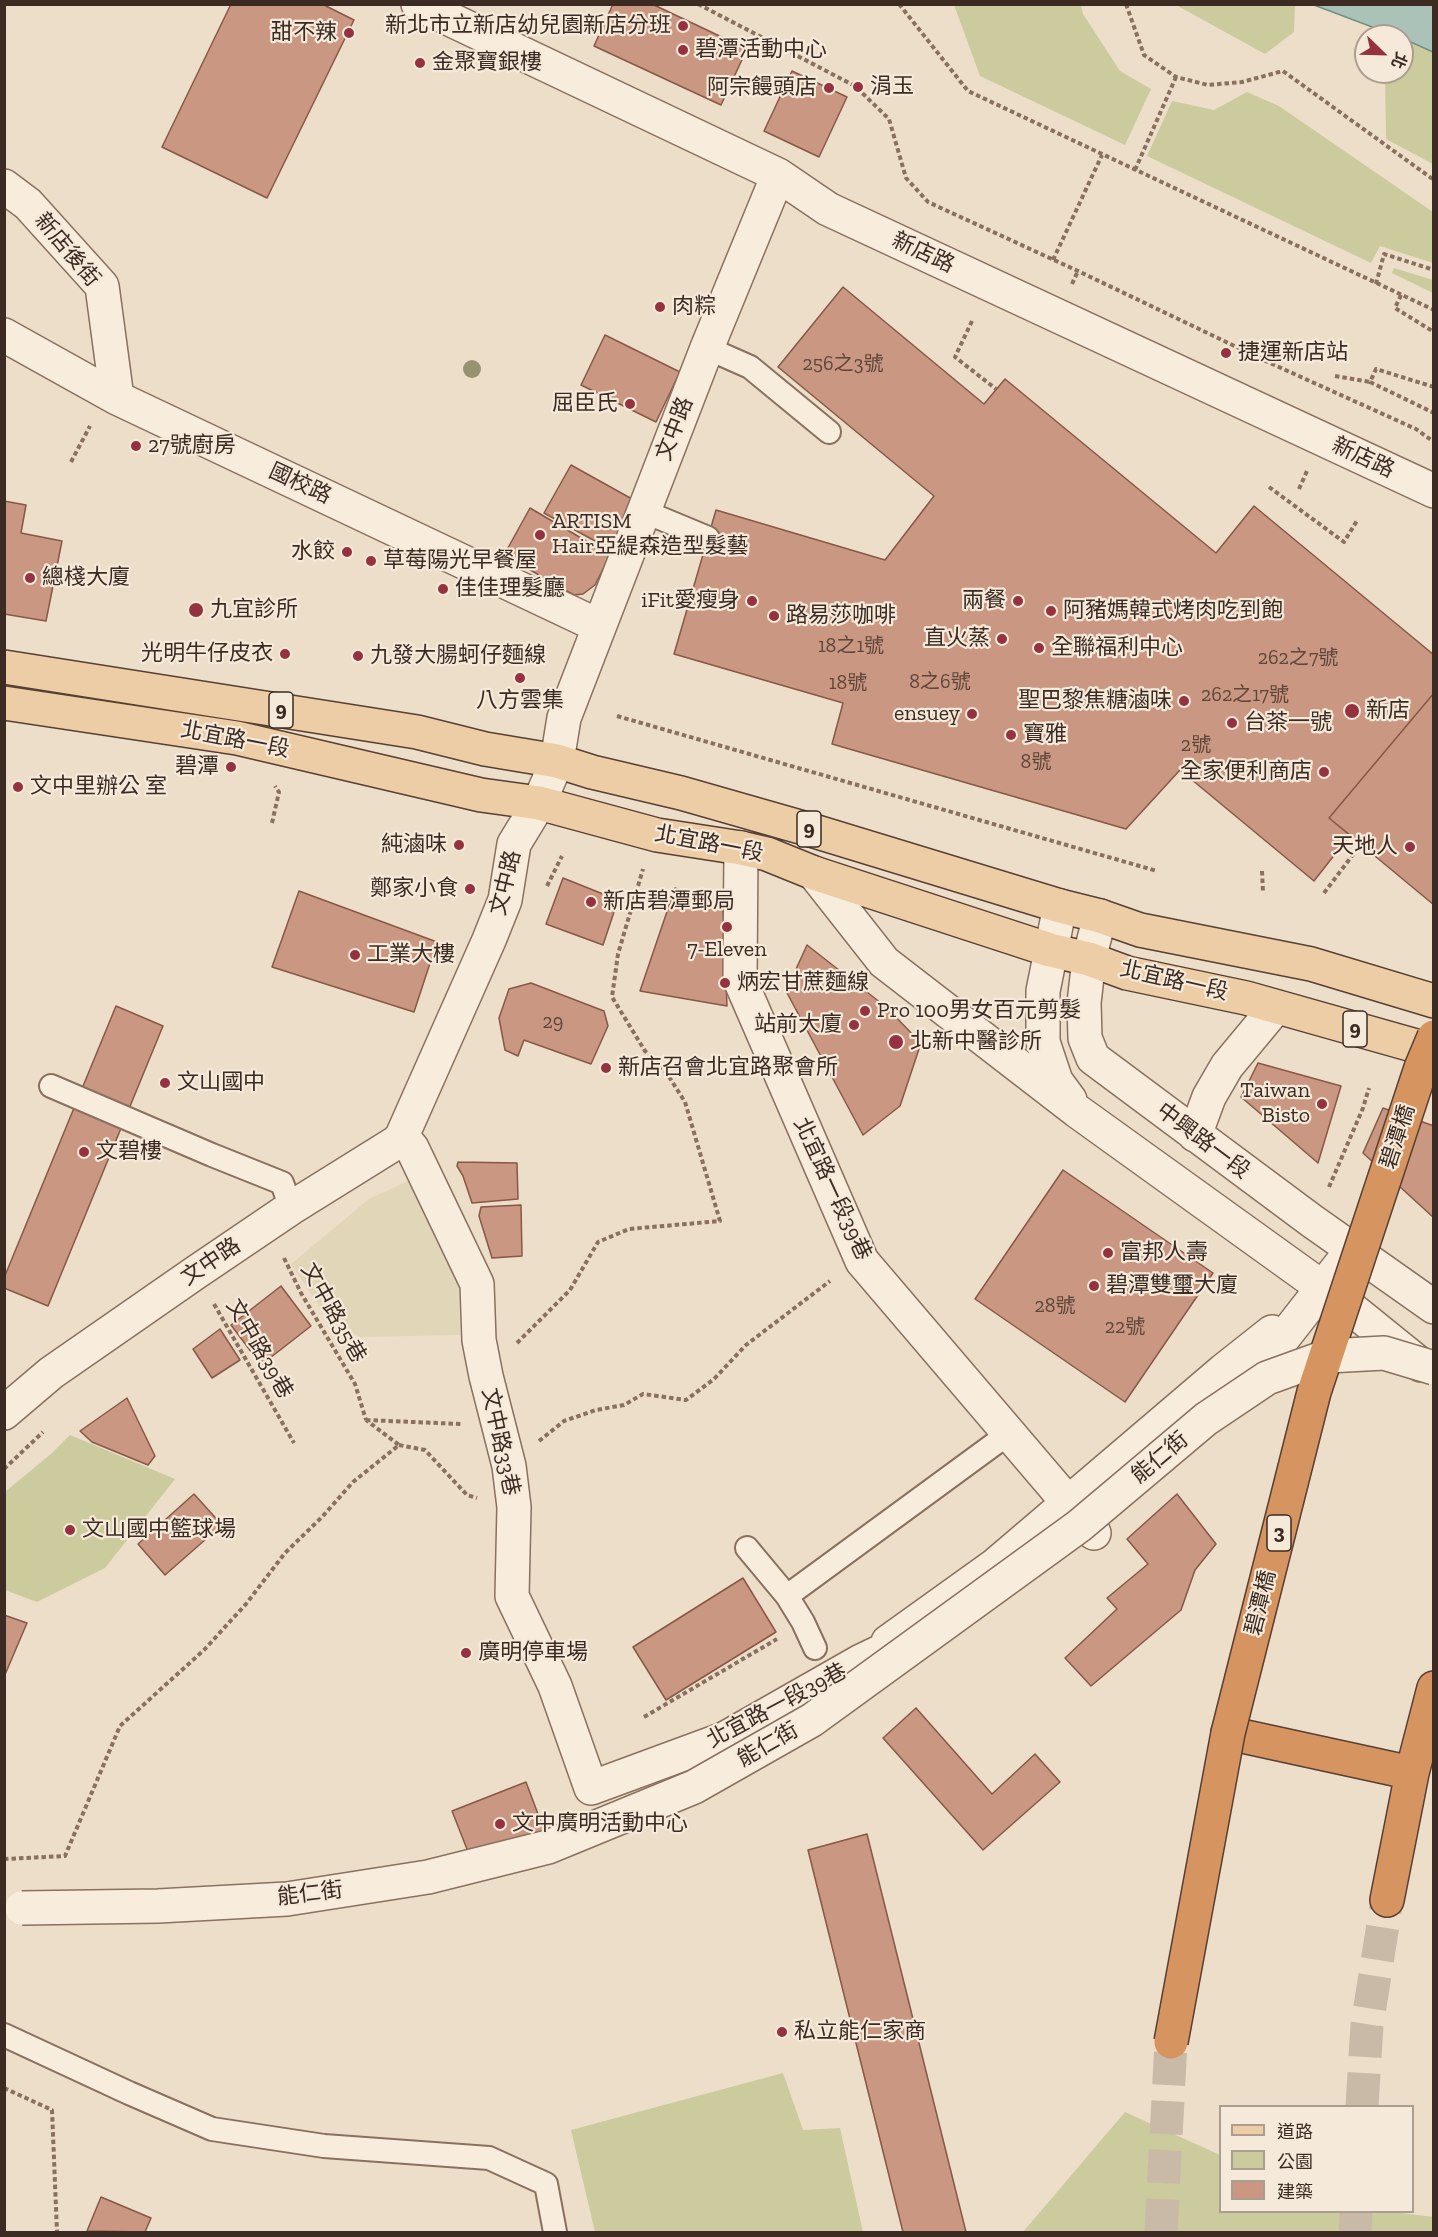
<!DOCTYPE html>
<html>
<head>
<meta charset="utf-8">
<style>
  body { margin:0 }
  #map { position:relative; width:1438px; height:2237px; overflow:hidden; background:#eddeca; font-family:"Zilla Slab","Noto Sans TC",serif }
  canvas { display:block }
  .frame { position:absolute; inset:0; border:6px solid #3b2b22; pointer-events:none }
  .legend { position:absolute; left:1219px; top:2105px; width:195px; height:108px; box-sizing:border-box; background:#f5e9da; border:2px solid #ab9d90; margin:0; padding:8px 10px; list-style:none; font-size:18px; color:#3b2b22 }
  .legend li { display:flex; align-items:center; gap:12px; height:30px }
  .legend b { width:30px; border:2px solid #ab9d90 }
  .north { position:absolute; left:1354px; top:24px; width:60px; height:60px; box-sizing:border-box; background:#f5e9da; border:2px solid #ab9d90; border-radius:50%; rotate:113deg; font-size:16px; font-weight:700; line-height:24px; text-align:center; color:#3b2b22 }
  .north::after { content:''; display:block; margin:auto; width:21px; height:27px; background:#95323f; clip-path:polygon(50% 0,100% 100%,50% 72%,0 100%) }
</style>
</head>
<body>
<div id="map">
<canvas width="1438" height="2237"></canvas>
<div class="frame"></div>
<ul class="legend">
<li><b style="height:8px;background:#edcda5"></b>道路</li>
<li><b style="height:16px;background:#cbcb9e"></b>公園</li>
<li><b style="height:16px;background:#c99782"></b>建築</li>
</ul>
<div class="north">北</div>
</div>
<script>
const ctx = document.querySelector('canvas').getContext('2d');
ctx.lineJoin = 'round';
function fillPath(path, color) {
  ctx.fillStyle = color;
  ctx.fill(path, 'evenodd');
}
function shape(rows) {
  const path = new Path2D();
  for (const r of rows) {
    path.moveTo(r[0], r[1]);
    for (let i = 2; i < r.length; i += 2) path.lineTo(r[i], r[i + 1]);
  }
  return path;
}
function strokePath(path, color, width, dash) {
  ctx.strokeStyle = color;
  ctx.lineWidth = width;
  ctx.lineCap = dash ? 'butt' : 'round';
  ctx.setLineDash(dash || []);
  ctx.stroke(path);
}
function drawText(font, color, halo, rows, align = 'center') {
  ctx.font = font + ' "Zilla Slab","Noto Sans TC",serif';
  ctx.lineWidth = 4.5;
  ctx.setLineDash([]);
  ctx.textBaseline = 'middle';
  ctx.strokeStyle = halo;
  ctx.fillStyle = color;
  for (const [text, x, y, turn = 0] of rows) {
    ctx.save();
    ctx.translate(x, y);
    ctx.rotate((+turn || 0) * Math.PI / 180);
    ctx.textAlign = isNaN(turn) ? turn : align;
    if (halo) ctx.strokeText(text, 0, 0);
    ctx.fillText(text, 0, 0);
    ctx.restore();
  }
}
fillPath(shape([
  [410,1180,458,1280,460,1335,360,1337,327,1318,291,1264,369,1199]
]), '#e2d6b8');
fillPath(shape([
  [954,5,1081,5,1083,14,1120,71,1151,89,1125,145,980,76],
  [1176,5,1295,5,1294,32,1265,54],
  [1402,38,1433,52,1433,164,1386,139,1385,72,1402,72],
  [1247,92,1279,106,1433,212,1433,263,1380,246,1371,263,1147,156,1172,101,1214,110],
  [1394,268,1433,280,1433,293,1392,273],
  [70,1435,175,1479,105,1568,37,1602,5,1590,5,1492,51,1454],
  [783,2073,803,2130,840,2128,863,2232,595,2232,571,2130],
  [1125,2112,1220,2155,1220,2212,1394,2212,1433,2217,1433,2232,1023,2232]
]), '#cbcb9e');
const water = shape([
  [1314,5,1433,5,1433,52,1402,38,1402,36,1396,36,1314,5]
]);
fillPath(water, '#aac2b8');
strokePath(water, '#719084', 1.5);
const building = shape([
  [231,4,322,4,354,20,267,198,162,147,231,4],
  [613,4,652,4,747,49,721,105,594,46,613,4],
  [792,71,847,97,819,157,764,131,792,71],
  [843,287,984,404,1005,379,1216,553,1254,506,1434,655,1434,693,1329,818,1350,835,1314,881,1180,770,1126,829,832,744,843,703,674,654,716,510,885,560,934,496,778,367,843,287],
  [605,335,680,372,656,422,581,385,605,335],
  [571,465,641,504,615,552,544,513,571,465],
  [4,501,26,505,21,533,62,541,46,621,4,614,4,501],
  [530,508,610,555,595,585,583,594,574,595,504,555,530,508],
  [1434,693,1434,905,1329,818,1434,693],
  [563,878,618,900,603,945,546,924,563,878],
  [675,888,723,907,727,1006,640,991,675,888],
  [299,891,437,942,414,1012,272,967,299,891],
  [807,945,886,1007,921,1043,900,1106,863,1135,786,991,807,945],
  [531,983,604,1011,608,1026,591,1064,524,1040,518,1056,505,1050,499,1018,509,989,531,983],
  [116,1006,163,1026,48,1306,4,1288,4,1278,116,1006],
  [1258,1063,1341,1086,1318,1163,1241,1097,1258,1063],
  [1383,1108,1434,1126,1434,1218,1363,1153,1383,1108],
  [458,1162,517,1163,518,1199,472,1203,463,1176,457,1166,458,1162],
  [1063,1170,1213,1273,1125,1402,975,1299,1063,1170],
  [521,1205,522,1256,492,1258,479,1216,481,1207,521,1205],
  [281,1286,311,1326,261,1365,231,1325,281,1286],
  [220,1329,240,1360,212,1378,193,1349,220,1329],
  [127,1398,155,1456,148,1465,92,1442,80,1431,127,1398],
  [194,1494,222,1525,165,1575,138,1544,194,1494],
  [1177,1494,1216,1544,1195,1570,1181,1610,1091,1686,1065,1658,1117,1609,1107,1598,1148,1564,1127,1539,1177,1494],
  [743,1578,776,1632,666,1700,633,1647,743,1578],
  [4,1615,27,1623,4,1677,4,1615],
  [916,1708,992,1794,1035,1754,1060,1782,983,1850,883,1738,916,1708],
  [526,1782,547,1838,474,1867,452,1811,526,1782],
  [867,1834,966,2232,903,2232,808,1850,867,1834],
  [101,2197,151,2218,145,2232,87,2231,101,2197]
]);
fillPath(building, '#c99782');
strokePath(building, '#875846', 1.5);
strokePath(shape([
  [1362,2106,1367,2025,1387,1900],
  [1161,2232,1171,2042],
  [1355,2232,1356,2212]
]), '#c9baa8', 33, [33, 16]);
const service = shape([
  [707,348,750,367,829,432],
  [643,511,708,538],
  [51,1086,212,1155,282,1183,291,1208],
  [747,1548,787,1596],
  [815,1648,803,1622,787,1596,1008,1434],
  [4,2035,129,2093,212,2129,324,2146,489,2158,546,2184,555,2232]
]);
const minor = shape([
  [418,4,778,175,828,209,1434,491],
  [4,186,28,204,102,286,117,398],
  [4,335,117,398,599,626],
  [741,848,740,980,862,1261,1094,1533],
  [402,1136,412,1148,477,1284,479,1340,486,1376,509,1466,514,1507,512,1596,555,1686,591,1788,724,1739,861,1661,913,1636],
  [1238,1396,1352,1250],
  [4,1413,51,1373,195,1273,291,1208,397,1142,402,1136,489,940,505,900,514,844,539,803,557,761,564,718,707,348,778,175],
  [888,1642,994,1566,1224,1370,1272,1332]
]);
const tertiary = shape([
  [814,873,884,962,1077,1111,1348,1306,1421,1365],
  [1060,906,1043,991,1043,1042,1056,1081,1070,1100],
  [1100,916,1089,959,1084,1003,1085,1038,1093,1058,1312,1221,1434,1307],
  [1195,1135,1209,1097,1227,1066,1276,1007]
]);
const primary = shape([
  [4,667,417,732,485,749,557,761,592,772,681,793,814,831,1060,906,1100,916,1140,930,1311,964,1434,1001],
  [4,703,237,738,481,795,539,803,657,835,741,848,767,854,814,873,1050,950,1089,959,1127,973,1246,998,1434,1051]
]);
const motorway = shape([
  [1228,1733,1412,1773],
  [1387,1900,1412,1773,1434,1688]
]);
strokePath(service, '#89705f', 26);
strokePath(minor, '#89705f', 36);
strokePath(tertiary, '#89705f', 36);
strokePath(primary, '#583f33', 36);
strokePath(motorway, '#583f33', 36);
strokePath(shape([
  [698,4,855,86,889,119,906,178,928,202,1078,271,1270,363,1416,429,1434,442],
  [899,4,968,91,1434,310],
  [1126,4,1144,55,1176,77,1208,85,1242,82,1283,71,1434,180],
  [1135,170,1176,77],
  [1053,260,1102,155],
  [1072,284,1078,271],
  [1376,284,1384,254,1434,270],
  [1401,295,1395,308,1434,332],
  [972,321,955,357,996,389],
  [1335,376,1370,382],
  [1434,387,1376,369,1370,382,1434,413],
  [71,462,90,426],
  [1269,487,1344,542,1358,519],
  [1299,489,1307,471],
  [617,716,1157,871],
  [272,823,279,792,275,786],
  [1262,871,1263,892],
  [547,886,562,856],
  [1324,893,1361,844],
  [1329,1187,1363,1108,1369,1088],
  [284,1258,301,1293,355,1384,366,1420],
  [214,1304,294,1443],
  [517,1343,570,1290,598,1242,629,1229,720,1221,685,1102,666,1072,645,1051,612,997,618,954,643,869],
  [366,1420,461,1424],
  [539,1441,564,1421,596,1410,624,1405,643,1394,686,1400,714,1379,746,1345,830,1281],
  [399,1445,425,1450,467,1495,477,1498],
  [4,1469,43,1432],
  [644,1717,777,1639],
  [4,1859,65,1856,120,1726,204,1650,246,1604,285,1553,322,1517,353,1482,399,1445,366,1420],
  [4,2088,52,2110,57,2232]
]), '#89705f', 4, [4.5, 3]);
strokePath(service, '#f8eddd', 22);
strokePath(minor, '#f8eddd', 33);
strokePath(tertiary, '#f8eddd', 33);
strokePath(primary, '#edcda5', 33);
strokePath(motorway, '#d69461', 33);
const tertiaryBridge = shape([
  [22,1908,158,1906,287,1899,428,1877,548,1847,694,1787,812,1720,1079,1526,1206,1419,1267,1378,1328,1356,1384,1353,1434,1368]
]);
const motorwayBridge = shape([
  [1171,2042,1228,1733,1314,1392,1421,1068,1434,1037]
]);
strokePath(tertiaryBridge, '#89705f', 36, []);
strokePath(motorwayBridge, '#583f33', 36, []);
strokePath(tertiaryBridge, '#f8eddd', 33);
strokePath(motorwayBridge, '#d69461', 33);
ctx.fillStyle = '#979371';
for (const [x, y] of [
  [472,369]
]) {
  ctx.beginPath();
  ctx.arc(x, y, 9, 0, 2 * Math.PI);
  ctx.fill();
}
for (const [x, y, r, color] of [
  [683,26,6,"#95323f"],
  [349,33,6,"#95323f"],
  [683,50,6,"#95323f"],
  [420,63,6,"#95323f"],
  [858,87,6,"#95323f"],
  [829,88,6,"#95323f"],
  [660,307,6,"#95323f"],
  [1226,353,6,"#95323f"],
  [630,404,6,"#95323f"],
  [136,446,6,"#95323f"],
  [540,535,6,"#95323f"],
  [347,552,6,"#95323f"],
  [371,561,6,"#95323f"],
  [30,578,6,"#95323f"],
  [443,589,6,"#95323f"],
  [752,601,6,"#95323f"],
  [1018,601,6,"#95323f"],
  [196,610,8,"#95323f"],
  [1051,611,6,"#95323f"],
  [774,616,6,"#95323f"],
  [1002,639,6,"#95323f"],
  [1039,648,6,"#95323f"],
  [285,654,6,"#95323f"],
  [358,656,6,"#95323f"],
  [520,678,6,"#95323f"],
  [1184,701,6,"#95323f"],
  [1352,711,8,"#95323f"],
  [972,714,6,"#95323f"],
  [1232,723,6,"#95323f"],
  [1011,735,6,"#95323f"],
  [231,767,6,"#95323f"],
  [1324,772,6,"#95323f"],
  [18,787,6,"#95323f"],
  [459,845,6,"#95323f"],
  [1410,847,6,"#95323f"],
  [470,889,6,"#95323f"],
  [591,902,6,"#95323f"],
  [727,927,6,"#95323f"],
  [355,955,6,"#95323f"],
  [725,983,6,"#95323f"],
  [865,1011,6,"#95323f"],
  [854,1025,6,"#95323f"],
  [896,1042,8,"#95323f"],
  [606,1068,6,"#95323f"],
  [165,1083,6,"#95323f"],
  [1322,1104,6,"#95323f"],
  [84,1152,6,"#95323f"],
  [1108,1253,6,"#95323f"],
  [1094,1286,6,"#95323f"],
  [70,1530,6,"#95323f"],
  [466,1653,6,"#95323f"],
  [500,1824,6,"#95323f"],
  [782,2032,6,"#95323f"]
]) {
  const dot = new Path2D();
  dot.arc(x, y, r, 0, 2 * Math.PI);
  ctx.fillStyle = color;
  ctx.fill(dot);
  strokePath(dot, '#f5e9da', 2);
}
drawText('20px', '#5e463a', null, [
  ["256之3號",843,364],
  ["18之1號",851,646],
  ["262之7號",1298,658],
  ["8之6號",940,682],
  ["18號",848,683],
  ["262之17號",1245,695],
  ["2號",1196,745],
  ["8號",1036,762],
  ["29",553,1022],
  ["28號",1055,1306],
  ["22號",1125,1327]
]);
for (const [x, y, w] of [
  [281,710,24],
  [809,829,24],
  [1355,1029,24],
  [1279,1533,24]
]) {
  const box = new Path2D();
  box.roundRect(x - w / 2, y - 18, w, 36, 4.5);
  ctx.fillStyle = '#f5e9da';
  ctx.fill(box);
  strokePath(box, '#3b2b22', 1.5);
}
drawText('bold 21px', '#3b2b22', null, [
  ["9",281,710],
  ["9",809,829],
  ["9",1355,1029],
  ["3",1279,1533]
]);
drawText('22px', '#3b2b22', '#f5e9da', [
  ["新北市立新店幼兒園新店分班",671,26,"right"],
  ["甜不辣",337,33,"right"],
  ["碧潭活動中心",695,50],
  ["金聚寶銀樓",432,63],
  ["涓玉",870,87],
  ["阿宗饅頭店",817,88,"right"],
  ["肉粽",672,307],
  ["捷運新店站",1238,353],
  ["屈臣氏",618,404,"right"],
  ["27號廚房",148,446],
  ["ARTISM",552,522],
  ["Hair亞緹森造型髮藝",552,547],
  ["水餃",335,552,"right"],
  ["草莓陽光早餐屋",383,561],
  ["總棧大廈",42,578],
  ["佳佳理髮廳",455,589],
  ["iFit愛瘦身",740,601,"right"],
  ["兩餐",1006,601,"right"],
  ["九宜診所",210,610],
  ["阿豬媽韓式烤肉吃到飽",1063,611],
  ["路易莎咖啡",786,616],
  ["直火蒸",990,639,"right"],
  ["全聯福利中心",1051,648],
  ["光明牛仔皮衣",273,654,"right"],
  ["九發大腸蚵仔麵線",370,656],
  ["八方雲集",520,701,"center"],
  ["聖巴黎焦糖滷味",1172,701,"right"],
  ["新店",1366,711],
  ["ensuey",960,714,"right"],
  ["台茶一號",1244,723],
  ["寶雅",1023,735],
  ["碧潭",219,767,"right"],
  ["全家便利商店",1312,772,"right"],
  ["文中里辦公 室",30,787],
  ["純滷味",447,845,"right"],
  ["天地人",1398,847,"right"],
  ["鄭家小食",458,889,"right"],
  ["新店碧潭郵局",603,902],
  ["7-Eleven",727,950,"center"],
  ["工業大樓",367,955],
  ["炳宏甘蔗麵線",737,983],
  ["Pro 100男女百元剪髮",877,1011],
  ["站前大廈",842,1025,"right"],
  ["北新中醫診所",910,1042],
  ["新店召會北宜路聚會所",618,1068],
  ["文山國中",177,1083],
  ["Taiwan",1310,1091,"right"],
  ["Bisto",1310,1116,"right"],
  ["文碧樓",96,1152],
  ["富邦人壽",1120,1253],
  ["碧潭雙璽大廈",1106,1286],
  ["文山國中籃球場",82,1530],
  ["廣明停車場",478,1653],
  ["文中廣明活動中心",512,1824],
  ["私立能仁家商",794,2032]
], 'left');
drawText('22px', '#3b2b22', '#f5e9da', [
  ["新店後街",67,250,50],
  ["新店路",923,253,25],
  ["文中路",675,429,-69],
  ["新店路",1363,458,25],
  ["國校路",300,484,25],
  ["北宜路一段",235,740,11],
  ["北宜路一段",709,844,11],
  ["文中路",506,883,-76],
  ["北宜路一段",1174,981,13],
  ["碧潭橋",1398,1137,-72],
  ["中興路一段",1203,1141,37],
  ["北宜路一段39巷",832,1189,65],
  ["文中路",211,1262,-34],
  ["文中路35巷",333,1313,61],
  ["文中路39巷",259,1349,60],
  ["文中路33巷",500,1442,78],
  ["能仁街",1160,1458,-40],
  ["碧潭橋",1261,1603,-76],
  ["北宜路一段39巷",777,1706,-28],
  ["能仁街",768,1745,-30],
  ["能仁街",310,1894,-7]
]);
</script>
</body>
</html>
